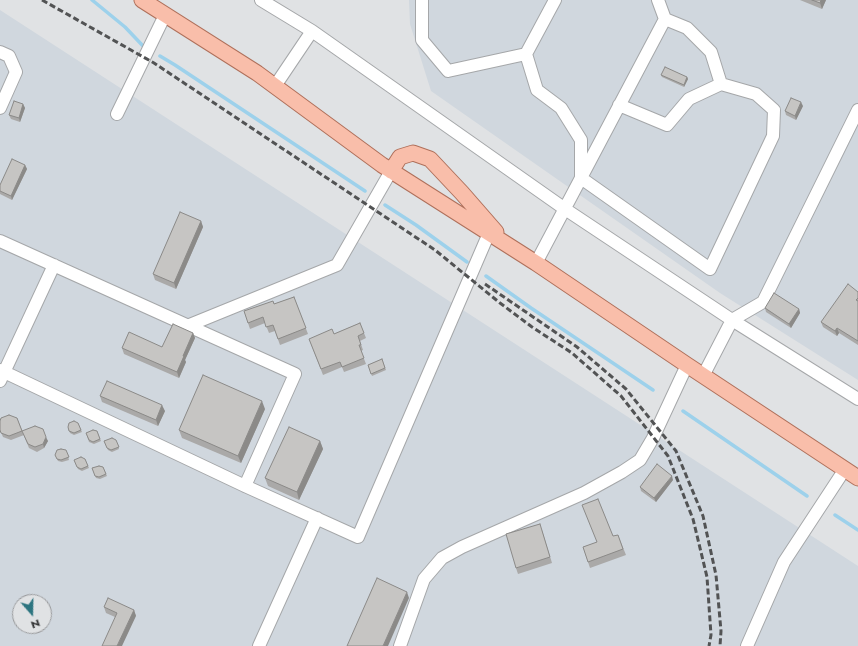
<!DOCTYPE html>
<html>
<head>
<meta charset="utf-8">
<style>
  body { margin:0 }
  #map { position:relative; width:858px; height:646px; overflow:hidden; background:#e0e2e4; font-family:Jost,sans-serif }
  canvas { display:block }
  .north { position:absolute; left:12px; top:594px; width:40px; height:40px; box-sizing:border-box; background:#e0e2e4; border:1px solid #999a9c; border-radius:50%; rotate:160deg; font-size:11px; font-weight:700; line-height:16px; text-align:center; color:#2e2f30 }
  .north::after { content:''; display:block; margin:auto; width:14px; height:18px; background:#2d7580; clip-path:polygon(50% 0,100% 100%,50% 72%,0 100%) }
</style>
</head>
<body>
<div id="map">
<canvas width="858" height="646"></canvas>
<div class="north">N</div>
</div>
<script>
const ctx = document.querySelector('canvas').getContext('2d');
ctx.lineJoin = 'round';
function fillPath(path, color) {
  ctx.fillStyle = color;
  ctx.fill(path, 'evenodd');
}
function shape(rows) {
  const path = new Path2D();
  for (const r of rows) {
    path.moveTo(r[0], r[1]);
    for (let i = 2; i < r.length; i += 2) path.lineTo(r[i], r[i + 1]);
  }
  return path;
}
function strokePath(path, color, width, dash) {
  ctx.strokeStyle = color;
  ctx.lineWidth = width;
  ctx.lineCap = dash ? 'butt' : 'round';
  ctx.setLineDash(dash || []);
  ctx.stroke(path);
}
fillPath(shape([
  [409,0,858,0,858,380,720,293,431,91,410,24],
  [0,10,858,566,858,646,0,646],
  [20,602,44,602,44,626,20,626]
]), '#d0d7de');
strokePath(shape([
  [92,0,125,27,144,47],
  [160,56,175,65,365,191],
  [385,205,416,225,467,262],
  [486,276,531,308,653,390],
  [683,411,807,496],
  [835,515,858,530]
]), '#9dd1eb', 3.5);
const minor = shape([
  [261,0,312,31,565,209,732,320,858,399],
  [422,0,422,40,448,71,526,54],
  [555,0,526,54,537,90,561,108,581,140,581,178,710,269,773,136,774,110,756,94,721,84,689,99,667,125,619,105],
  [665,19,687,28,711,52,721,84],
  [0,52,9,56,16,72,0,108],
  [275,86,312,31],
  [117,114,165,15],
  [0,241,295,374,245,486],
  [536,263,665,19,658,0],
  [187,326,337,265,391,171],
  [0,370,245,486,358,537,489,233],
  [703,376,732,320,763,302,858,110],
  [0,381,54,265],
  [259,646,317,518],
  [400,646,424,579,442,558,462,547,584,493,622,472,640,460,653,438,687,365],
  [747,646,784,562,845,469]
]);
const major = shape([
  [142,0,257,73,382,165,536,263,687,365,858,478],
  [391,171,400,157,413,153,430,159,462,193,496,232]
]);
strokePath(minor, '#a5a7a9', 14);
strokePath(major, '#af705b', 17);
strokePath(minor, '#fff', 12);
strokePath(major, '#f9beaa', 15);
strokePath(shape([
  [42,0,154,63,435,250,500,303,532,327,572,353,621,396,668,456,693,519,707,577,711,635,709,646],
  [485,284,577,347,626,389,676,451,703,516,716,575,721,631,720,646]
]), '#525354', 3, [6, 3]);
fillPath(shape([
  [800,0,826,0,822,9],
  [661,75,687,77,688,79,684,87,662,77],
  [23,104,25,108,20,122,11,119,9,115],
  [803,106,796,120,786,115,785,111],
  [25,165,27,169,12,200,0,194,0,185],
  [201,221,203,227,176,289,155,280,153,274],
  [858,292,858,345,839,333,837,336,823,327,821,322],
  [294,297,308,334,280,345,275,331,269,333,265,323,250,329,244,311,274,304],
  [765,308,799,309,800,313,791,328,766,312],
  [360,323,366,338,360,341,363,350,361,351,366,364,344,372,342,367,323,375,309,339,334,334],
  [193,333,195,338,185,360,186,362,179,378,124,354,122,348,162,347],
  [382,359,386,370,372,376,368,365],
  [100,396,165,411,158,426,102,402],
  [265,409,241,463,182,438,179,430],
  [17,418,24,435,11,440,3,437,0,430],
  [78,423,82,432,74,435,70,433,68,427],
  [22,431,48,441,44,448,37,452,29,448],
  [97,431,101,441,94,444,89,442,86,433],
  [116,440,119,449,112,452,108,450,104,441],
  [320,441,323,449,299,500,268,486,265,478],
  [66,450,69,460,62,462,58,461,55,455],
  [85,459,89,468,82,471,78,469,74,460],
  [103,467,107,476,100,479,96,478,92,468],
  [673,480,656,502,641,491,640,487],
  [542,530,552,563,518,574,516,568],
  [618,535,626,555,590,568,583,547],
  [104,607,134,610,136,616,115,617,106,613]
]), '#aaa9a8');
fillPath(shape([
  [821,0,826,0,822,9,820,3],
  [687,77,688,79,684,87,684,85],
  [801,102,803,106,796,120,795,116],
  [23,104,25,108,20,122,19,118],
  [25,165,27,169,12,200,11,196],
  [201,221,203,227,176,289,174,283],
  [799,309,800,313,791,328,789,324],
  [837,328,839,333,837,336,835,331],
  [193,333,195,338,185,360,186,362,179,378,177,372,183,356],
  [262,401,265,409,241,463,238,456],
  [162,405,165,411,158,426,156,420],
  [46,437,48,441,44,448,43,444],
  [320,441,323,449,299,500,297,492],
  [672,476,673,480,656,502,654,498],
  [407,592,409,598,388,646,383,646],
  [134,610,136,616,122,646,117,646]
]), '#8b8a88');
const building = shape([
  [812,0,821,0,820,3,812,0],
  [665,67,687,77,684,85,661,75,665,67],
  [791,98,801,102,795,116,785,111,791,98],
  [14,101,23,104,19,118,9,115,14,101],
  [12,159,25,165,11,196,0,191,0,185,12,159],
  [180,212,201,221,174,283,153,274,180,212],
  [848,284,858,292,858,298,856,300,858,301,858,341,837,328,835,331,821,322,848,284],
  [774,293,799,309,789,324,765,308,774,293],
  [294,297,306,328,278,339,273,325,266,327,263,317,248,323,244,311,273,301,274,304,294,297],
  [360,323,364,333,358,336,361,345,359,345,364,358,342,367,340,362,321,369,309,339,332,329,334,334,360,323],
  [173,324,193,333,183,356,184,356,177,372,122,348,129,332,162,347,173,324],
  [382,359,385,368,371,374,368,365,382,359],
  [203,375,262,401,238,456,179,430,203,375],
  [107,381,162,405,156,420,100,396,107,381],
  [9,415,17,418,22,431,9,436,1,433,0,430,0,421,1,418,9,415],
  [74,421,78,423,81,430,74,433,69,431,68,427,69,423,74,421],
  [35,426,43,429,46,437,43,444,35,447,28,444,22,431,35,426],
  [289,427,320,441,297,492,265,478,289,427],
  [93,430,97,431,100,439,93,442,89,440,86,433,93,430],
  [112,438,116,440,119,447,111,450,107,448,104,441,112,438],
  [61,449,66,450,69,457,61,460,57,459,55,455,57,450,61,449],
  [81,457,85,459,88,466,81,469,77,467,74,460,81,457],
  [657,464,672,476,654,498,640,487,657,464],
  [99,466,103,467,106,474,99,477,95,476,92,468,99,466],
  [598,499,613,536,618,535,623,549,588,562,583,547,597,542,582,505,598,499],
  [540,524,550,557,516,568,506,534,540,524],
  [377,578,407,592,383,646,347,646,377,578],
  [108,598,134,610,117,646,118,646,102,646,117,613,104,607,108,598]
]);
fillPath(building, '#c6c5c3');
strokePath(building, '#8b8a88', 1);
</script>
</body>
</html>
